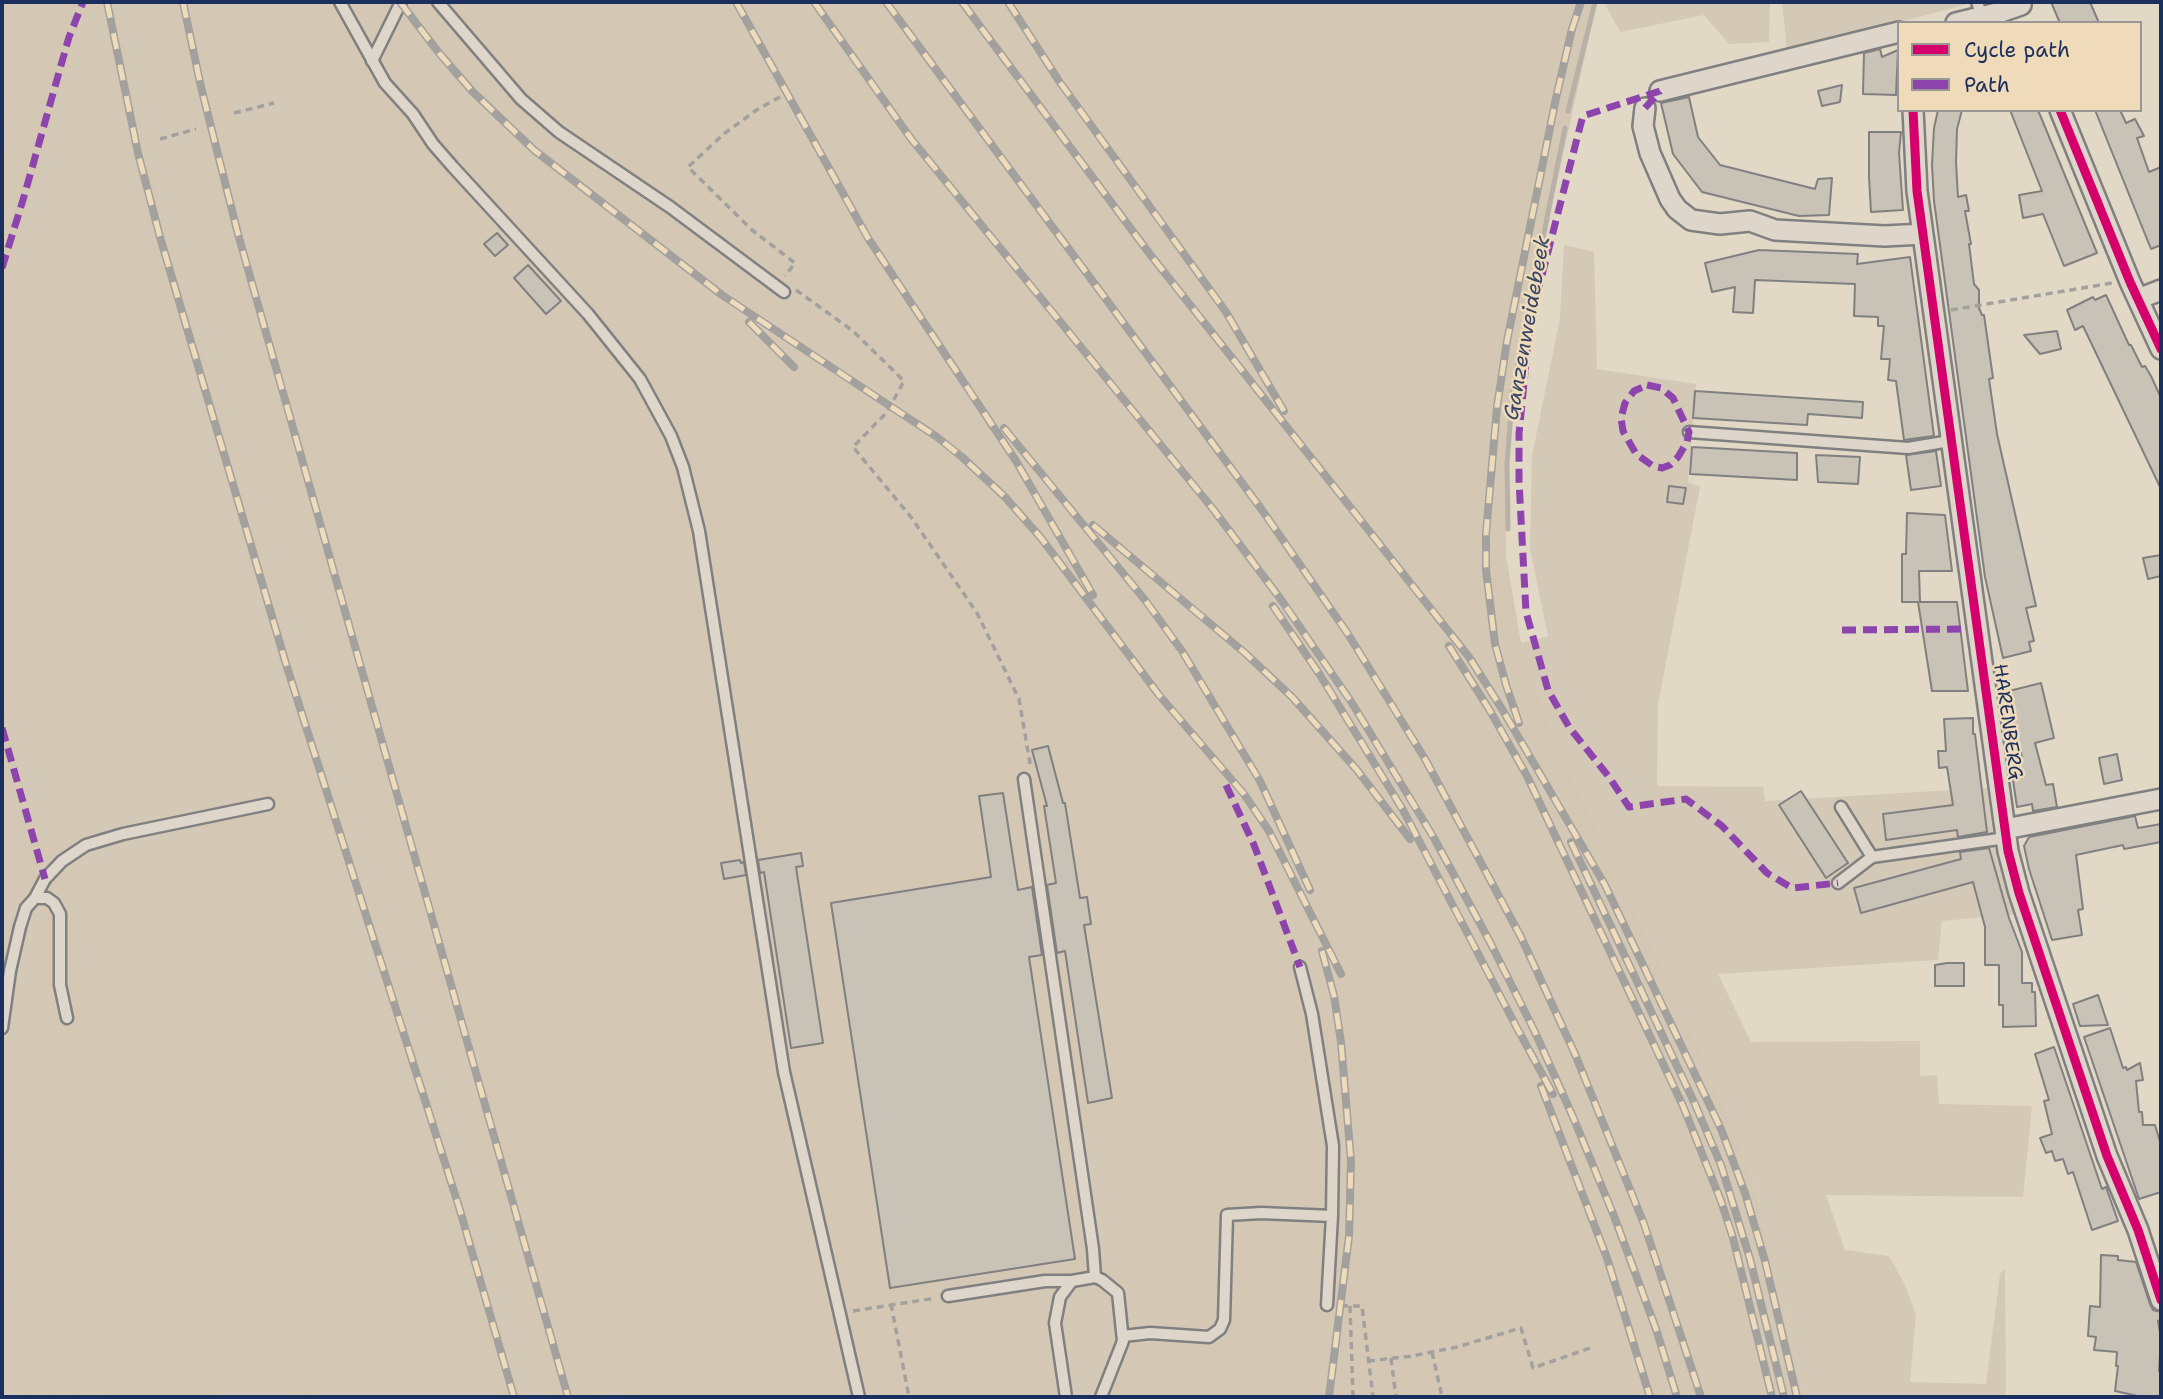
<!DOCTYPE html>
<html>
<head>
<meta charset="utf-8">
<style>
  body { margin:0 }
  #map { position:relative; width:2163px; height:1399px; overflow:hidden; background:#e2d8c6; font-family:"Shantell Sans",sans-serif }
  canvas { display:block }
  .frame { position:absolute; inset:0; border:4px solid #1b2f5e; pointer-events:none }
  .legend { position:absolute; left:1897px; top:21px; width:245px; height:91px; box-sizing:border-box; background:#efdbb9; border:2px solid #9a9695; margin:0; padding:9px 12px; list-style:none; font-size:21px; color:#1b2f5e }
  .legend li { display:flex; align-items:center; gap:14px; height:35px }
  .legend b { width:35px; border:2px solid #9a9695 }
</style>
</head>
<body>
<div id="map">
<canvas width="2163" height="1399"></canvas>
<div class="frame"></div>
<ul class="legend">
<li><b style="height:9px;background:#d6006c"></b>Cycle path</li>
<li><b style="height:9px;background:#8e44ad"></b>Path</li>
</ul>
</div>
<script>
const ctx = document.querySelector('canvas').getContext('2d');
ctx.lineJoin = 'round';
function fillPath(path, color) {
  ctx.fillStyle = color;
  ctx.fill(path, 'evenodd');
}
function shape(rows) {
  const path = new Path2D();
  for (const r of rows) {
    path.moveTo(r[0], r[1]);
    for (let i = 2; i < r.length; i += 2) path.lineTo(r[i], r[i + 1]);
  }
  return path;
}
function strokePath(path, color, width, dash) {
  ctx.strokeStyle = color;
  ctx.lineWidth = width;
  ctx.lineCap = dash ? 'butt' : 'round';
  ctx.setLineDash(dash || []);
  ctx.stroke(path);
}
function drawText(font, color, halo, rows, align = 'center') {
  ctx.font = font + ' "Shantell Sans",sans-serif';
  ctx.lineWidth = 5;
  ctx.setLineDash([]);
  ctx.textBaseline = 'middle';
  ctx.strokeStyle = halo;
  ctx.fillStyle = color;
  for (const [text, x, y, turn = 0] of rows) {
    ctx.save();
    ctx.translate(x, y);
    ctx.rotate((+turn || 0) * Math.PI / 180);
    ctx.textAlign = isNaN(turn) ? turn : align;
    if (halo) ctx.strokeText(text, 0, 0);
    ctx.fillText(text, 0, 0);
    ctx.restore();
  }
}
fillPath(shape([
  [2,2,1597,2,1525,326,1506,445,1506,556,1521,643,1556,741,1696,1039,1748,1162,1779,1281,1804,1397,2,1397]
]), '#d4c8b5');
fillPath(shape([
  [2,2,40,2,26,71,23,71,17,106,2,159,2,120,7,102,2,101],
  [116,2,169,2,182,67,172,69,179,103,189,102,196,128,159,138,160,140,197,131,209,178,203,181,200,189,200,207,185,292,147,155],
  [209,2,244,2,263,24,288,111,293,158,300,192,348,379,385,515,456,758,489,888,627,1397,594,1397,245,162,234,114,274,103,233,112],
  [1604,2,1770,2,1769,42,1729,44,1704,15,1620,32],
  [1782,2,1976,2,1787,51],
  [95,13,102,19,128,146,141,188,145,224,161,309,170,331,187,356,212,446,301,732,305,749,305,763,298,780,275,791,64,844,46,838,38,829,32,815,2,695,2,297,82,19,88,14],
  [212,201,492,1190,550,1397,522,1397,394,955,373,890,324,756,234,436,215,381,194,334,193,317],
  [1564,245,1594,252,1597,369,1696,384,1688,482,1700,487,1658,704,1657,786,1763,787,1765,801,1987,788,1994,844,2017,914,1942,921,1938,960,1718,974,1751,1042,1920,1041,1920,1076,1937,1075,1939,1104,2032,1106,2023,1197,1826,1195,1845,1250,1889,1256,1904,1283,1916,1314,1910,1382,1986,1384,2000,1274,2005,1268,2006,1389,2004,1397,1804,1397,1779,1281,1748,1162,1696,1039,1556,741,1521,643,1548,636,1530,549,1532,456,1560,318],
  [2,760,24,845,25,863,20,891,12,908,6,939,2,910],
  [262,826,280,830,331,857,339,864,350,883,417,1114,419,1130,415,1152,409,1165,397,1176,371,1191,352,1196,333,1194,303,1181,268,1160,253,1141,250,1121,256,1101,264,1092,274,1087,293,1085,313,1095,324,1098,335,1096,340,1090,340,1087,331,1084,320,1086,303,1077,292,1074,272,1078,260,1084,251,1093,241,1117,241,1136,248,1153,268,1171,331,1202,337,1209,337,1214,336,1220,270,1279,260,1292,257,1304,257,1317,261,1332,281,1366,305,1397,216,1397,176,1332,134,1196,80,1002,75,918,69,875,80,857,89,851,124,840,186,827,202,828,212,833,218,841,232,837,238,832,242,832,246,842,252,841,254,832],
  [35,905,41,905,44,913,33,956,36,984,56,1037,67,1055,50,1062,48,1079,71,1213,61,1160,17,977,20,948,30,911],
  [11,1009,20,1053,42,1136,66,1261,71,1322,70,1397,53,1397,44,1329,33,1272,2,1146,2,1046],
  [1114,1124,1133,1242,1137,1284,1114,1272,1100,1249,1082,1129],
  [428,1175,433,1176,442,1196,500,1397,314,1397,281,1351,269,1328,266,1315,270,1294,278,1282,348,1218,377,1198],
  [2,1181,22,1276,45,1397,37,1397,2,1207],
  [2,1249,8,1278,28,1397,2,1397],
  [81,1286,86,1362,104,1359,108,1397,80,1397],
  [1092,1291,1099,1292,1108,1302,1114,1346,1094,1397,1071,1397,1060,1323,1070,1298,1087,1292,1088,1297,1093,1296]
]), '#d4c9b6');
strokePath(shape([
  [1568,111,1595,2],
  [1508,529,1507,463,1513,388,1565,128]
]), '#b8b1a7', 5);
const building = shape([
  [2051,2,2090,2,2099,23,2060,23,2051,2],
  [1880,49,1882,57,1898,50,1896,95,1863,94,1864,53,1880,49],
  [1842,85,1840,102,1822,106,1818,91,1842,85],
  [1689,97,1698,137,1720,165,1815,189,1818,179,1832,178,1829,215,1799,216,1702,192,1673,154,1661,103,1689,97],
  [1938,110,1962,110,1957,129,1956,163,1958,197,1966,195,1969,211,1965,211,1971,244,1969,244,1974,284,1979,290,1979,308,1982,315,1984,315,1993,378,1989,379,1997,434,2036,606,2026,608,2034,641,2029,642,2031,651,2003,658,1985,577,1934,201,1932,165,1934,128,1938,110],
  [2010,110,2038,110,2097,253,2064,266,2043,214,2023,218,2019,195,2042,191,2010,110],
  [2095,110,2120,110,2126,123,2135,119,2144,136,2137,138,2149,172,2161,167,2161,245,2151,249,2095,110],
  [1869,132,1901,132,1899,153,1903,210,1871,212,1869,177,1869,132],
  [497,233,508,245,495,256,484,244,497,233],
  [1759,250,1858,254,1857,264,1910,257,1934,436,1904,440,1896,381,1888,380,1890,359,1881,359,1884,326,1878,326,1878,317,1854,316,1855,284,1755,280,1753,313,1733,312,1735,287,1712,292,1705,263,1759,250],
  [528,265,561,301,546,314,514,278,528,265],
  [2106,295,2129,345,2131,345,2142,367,2145,366,2151,376,2161,398,2161,489,2083,326,2075,330,2067,310,2093,297,2095,300,2106,295],
  [2057,331,2061,349,2040,354,2024,335,2057,331],
  [1695,391,1863,402,1862,418,1808,414,1807,425,1693,418,1695,391],
  [1692,447,1797,453,1797,480,1690,474,1692,447],
  [1936,451,1941,486,1911,490,1906,455,1936,451],
  [1816,455,1860,457,1858,484,1818,482,1816,455],
  [1669,486,1686,488,1683,504,1667,502,1669,486],
  [1907,513,1945,515,1952,571,1919,571,1920,602,1957,602,1968,691,1932,691,1918,602,1902,602,1902,554,1906,554,1907,513],
  [2161,555,2161,576,2148,579,2143,558,2161,555],
  [2041,683,2054,738,2035,743,2046,785,2053,784,2057,807,2033,811,2032,804,2017,807,2010,760,2022,757,2005,692,2041,683],
  [1973,718,1973,734,1975,734,1987,832,1958,837,1957,830,1886,840,1883,814,1953,805,1947,767,1939,768,1938,751,1946,751,1944,719,1973,718],
  [1048,746,1063,803,1065,803,1080,898,1087,897,1091,924,1084,925,1112,1098,1088,1103,1065,951,1057,953,1047,885,1056,883,1044,806,1047,806,1032,750,1048,746],
  [2117,754,2122,780,2104,784,2099,758,2117,754],
  [1801,791,1848,863,1826,878,1779,805,1801,791],
  [1003,793,1018,890,1032,887,1042,955,1029,957,1075,1259,890,1288,831,903,991,877,979,796,1003,793],
  [2135,816,2138,828,2161,824,2161,842,2124,849,2123,845,2076,855,2083,909,2078,910,2082,935,2052,940,2029,869,2024,846,2029,837,2135,816],
  [1989,848,2009,918,2022,952,2022,983,2032,983,2032,992,2035,992,2036,1026,2003,1027,2003,1005,1999,1005,1999,965,1985,965,1985,927,1973,882,1861,913,1854,888,1961,859,1960,852,1989,848],
  [801,853,803,866,796,867,823,1043,791,1048,764,872,760,873,758,860,801,853],
  [740,860,741,863,744,862,746,875,724,879,721,863,740,860],
  [1947,963,1964,963,1964,986,1935,986,1935,965,1947,963],
  [2098,995,2108,1025,2080,1026,2073,1004,2098,995],
  [2110,1028,2123,1068,2126,1067,2127,1070,2140,1063,2143,1080,2136,1081,2139,1112,2142,1112,2143,1125,2155,1125,2161,1145,2161,1192,2139,1199,2084,1037,2110,1028],
  [2054,1047,2102,1189,2106,1187,2118,1221,2092,1230,2073,1172,2068,1174,2063,1159,2055,1161,2052,1151,2046,1153,2040,1138,2052,1134,2044,1101,2049,1100,2035,1054,2054,1047],
  [2101,1255,2118,1256,2118,1260,2136,1262,2150,1304,2153,1310,2161,1312,2161,1320,2158,1321,2161,1338,2159,1371,2161,1371,2161,1397,2142,1397,2115,1391,2118,1366,2116,1366,2117,1352,2094,1350,2096,1337,2088,1336,2090,1306,2100,1307,2101,1255]
]);
fillPath(building, '#c8c2b7');
strokePath(building, '#818081', 2);
const service = shape([
  [340,2,385,83,413,114,433,144,453,167,588,314,640,379,671,436,683,467,699,531,784,1072,859,1397],
  [438,2,521,99,559,132,670,207,784,292],
  [1977,2,1982,17],
  [372,61,401,2],
  [1689,432,1908,448,1950,441],
  [1024,779,1093,1249,1095,1277],
  [1841,807,1872,857],
  [1838,883,1872,857,2006,838],
  [35,898,45,879,62,861,86,845,123,834,268,804],
  [1300,967,1312,1014,1333,1146,1332,1216],
  [2,1028,10,971,20,927,26,908,35,898,47,898,54,903,60,914,60,985,67,1018],
  [948,1296,1045,1281,1072,1281],
  [1123,1336,1150,1333,1209,1337,1220,1329,1224,1320,1227,1215,1261,1213,1332,1216,1327,1305],
  [1066,1397,1055,1323,1060,1297,1072,1281,1095,1277,1102,1280,1118,1293,1123,1341,1101,1397]
]);
const minor = shape([
  [1956,23,2001,12,2021,5],
  [1660,91,1899,32],
  [1645,108,1643,126,1650,153,1670,199,1677,209,1691,220,1720,224,1750,221,1775,230,1885,236,1923,234],
  [1913,110,1917,191,2008,851,2019,893,2107,1156,2138,1230,2161,1300],
  [2060,110,2130,282,2161,349],
  [2138,299,2161,290],
  [2005,829,2161,799]
]);
strokePath(service, '#818081', 15);
strokePath(minor, '#818081', 24);
strokePath(shape([
  [780,97,758,109,725,133,688,167,752,230,795,263,785,276],
  [234,113,274,103],
  [160,139,196,129],
  [796,290,853,331,904,381,887,412,853,447,911,517,977,613,1019,699,1031,769],
  [1951,310,2112,283],
  [891,1304,909,1397],
  [1341,1306,1362,1306,1373,1397],
  [1350,1306,1353,1397],
  [853,1311,936,1298],
  [1432,1352,1442,1397],
  [1391,1358,1396,1397],
  [1368,1361,1412,1356,1457,1347,1521,1328,1533,1368,1590,1348]
]), '#a3a19e', 3.5, [7, 5]);
strokePath(service, '#ded6ca', 10);
strokePath(minor, '#ded6ca', 19);
const rail = shape([
  [107,2,138,153,160,237,286,664,459,1207,514,1397],
  [183,2,201,87,238,234,568,1397],
  [400,2,439,53,473,92,534,150,722,295,937,437,962,457,1005,497,1041,538,1159,695,1244,794,1269,831,1341,974],
  [736,2,868,238,1016,461,1093,595],
  [814,2,912,140,1213,509,1282,601,1352,703,1434,838,1491,944,1535,1032,1573,1117,1614,1216,1656,1329,1677,1397],
  [886,2,1262,510,1348,634,1425,759,1521,937,1575,1054,1644,1224,1701,1397],
  [962,2,1149,253,1469,657,1502,709,1605,885,1721,1129,1745,1193,1765,1261,1797,1397],
  [1008,2,1059,81,1226,312,1284,411],
  [749,322,794,367],
  [1004,428,1145,600,1182,651,1260,781,1310,890],
  [1093,525,1245,653,1292,697,1357,770,1410,839],
  [1273,606,1320,675,1403,810,1517,1028,1553,1094],
  [1449,646,1489,709,1527,776,1683,1106,1721,1201,1733,1238,1772,1397],
  [1519,723,1506,685,1495,644,1486,570,1486,534,1497,407,1507,341,1556,98,1572,29,1581,2],
  [1571,842,1694,1102,1721,1165,1750,1259,1784,1397],
  [1322,951,1334,996,1341,1042,1351,1161,1349,1236,1329,1397],
  [1541,1086,1607,1258,1650,1397]
]);
strokePath(rail, '#a3a19e', 8);
strokePath(rail, '#efdbb9', 5, [16]);
strokePath(shape([
  [1660,91,1583,116,1581,123,1530,322,1519,434,1519,481,1526,612,1548,690,1569,727,1609,777,1629,807,1686,799,1722,826,1767,873,1792,888,1838,883],
  [1645,108,1660,91],
  [2,268,23,200,69,37,83,2],
  [1647,385,1661,388,1673,398,1689,432,1687,442,1678,457,1670,465,1662,468,1653,466,1636,454,1623,431,1621,418,1625,403,1634,391,1647,385],
  [1842,630,1965,629],
  [2,728,45,879],
  [1226,785,1254,845,1300,967]
]), '#8e44ad', 7, [14, 7]);
strokePath(shape([
  [1913,110,1917,191,2008,851,2019,893,2107,1156,2138,1230,2161,1300],
  [2060,110,2130,282,2161,349]
]), '#d6006c', 9);
drawText('19px', '#1b2f5e', '#efdbb9', [
  ["HARENBERG",2007,722,82]
]);
drawText('italic 21px', '#37466a', '#efdbb9', [
  ["Ganzenweidebeek",1528,328,-80]
]);
</script>
</body>
</html>
